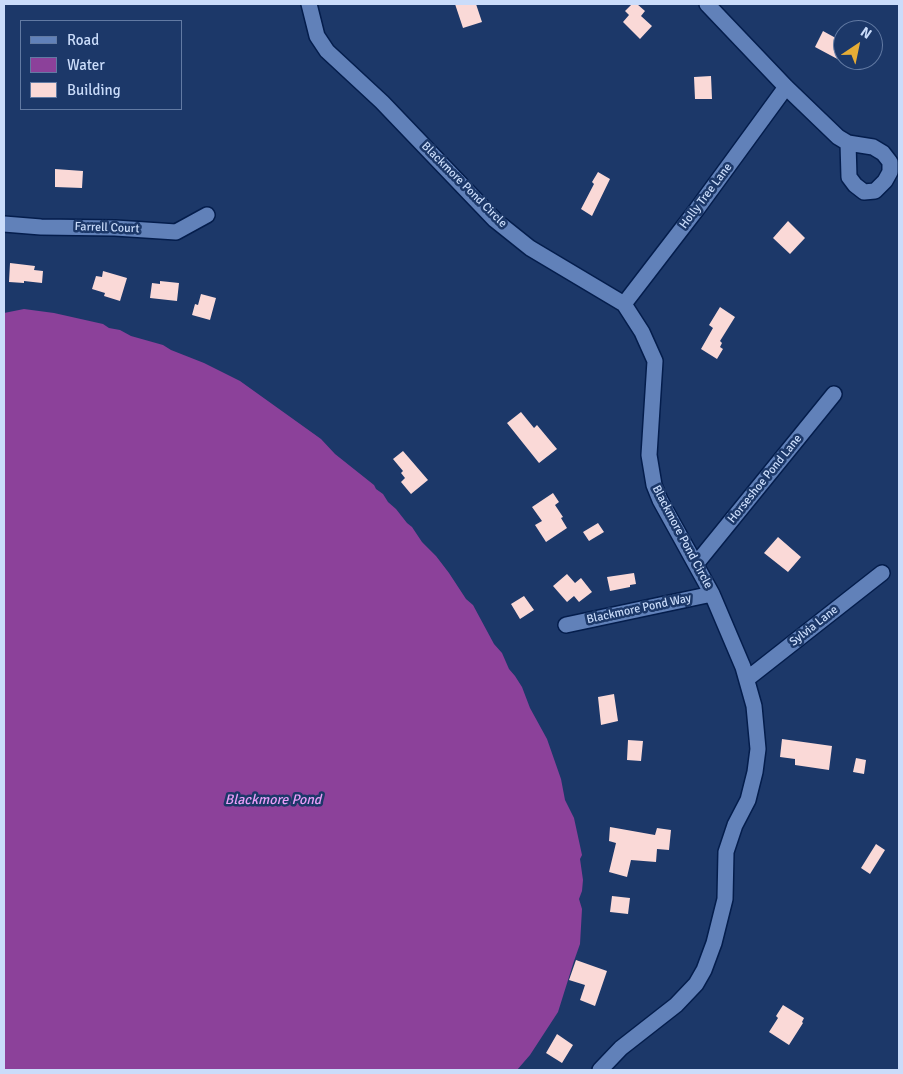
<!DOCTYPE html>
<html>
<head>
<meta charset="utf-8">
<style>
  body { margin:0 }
  #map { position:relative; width:903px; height:1074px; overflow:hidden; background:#1c3869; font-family:Signika,sans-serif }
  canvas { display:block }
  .frame { position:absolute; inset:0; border:5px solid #cadcfa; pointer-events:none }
  .legend { position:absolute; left:20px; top:20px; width:162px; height:90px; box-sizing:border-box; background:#1c3869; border:1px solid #627aa3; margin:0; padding:6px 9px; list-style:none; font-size:15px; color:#cadcfa }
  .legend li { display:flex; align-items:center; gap:10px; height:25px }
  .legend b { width:25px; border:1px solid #627aa3 }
  .north { position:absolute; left:833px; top:20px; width:50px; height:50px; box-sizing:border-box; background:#1c3869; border:1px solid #627aa3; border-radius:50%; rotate:34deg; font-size:14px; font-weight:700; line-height:20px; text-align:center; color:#cadcfa }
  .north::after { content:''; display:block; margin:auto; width:18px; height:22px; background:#e6ad36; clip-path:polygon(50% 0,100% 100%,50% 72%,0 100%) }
</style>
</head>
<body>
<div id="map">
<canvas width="903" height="1074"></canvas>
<div class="frame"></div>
<ul class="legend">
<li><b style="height:6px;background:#6181b9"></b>Road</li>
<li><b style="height:14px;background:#8c419a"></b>Water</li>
<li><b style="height:14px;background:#fad9d7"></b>Building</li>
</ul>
<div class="north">N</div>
</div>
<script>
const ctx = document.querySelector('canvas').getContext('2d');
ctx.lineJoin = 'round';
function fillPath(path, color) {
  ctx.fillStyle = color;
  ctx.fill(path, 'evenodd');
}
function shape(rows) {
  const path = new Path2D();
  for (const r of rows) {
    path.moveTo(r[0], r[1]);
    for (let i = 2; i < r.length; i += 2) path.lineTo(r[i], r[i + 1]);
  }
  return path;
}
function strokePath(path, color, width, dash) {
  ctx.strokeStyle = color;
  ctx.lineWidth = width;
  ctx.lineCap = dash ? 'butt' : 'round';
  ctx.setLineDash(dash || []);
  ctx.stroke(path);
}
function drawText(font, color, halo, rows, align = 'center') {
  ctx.font = font + ' Signika,sans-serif';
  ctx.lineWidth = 5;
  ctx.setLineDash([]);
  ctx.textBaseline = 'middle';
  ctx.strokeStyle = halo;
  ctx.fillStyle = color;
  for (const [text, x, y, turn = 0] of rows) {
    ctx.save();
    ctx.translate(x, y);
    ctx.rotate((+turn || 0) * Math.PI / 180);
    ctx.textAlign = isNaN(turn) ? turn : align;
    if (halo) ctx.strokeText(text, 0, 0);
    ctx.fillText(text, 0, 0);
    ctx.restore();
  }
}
fillPath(shape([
  [24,309,54,313,103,324,109,328,120,330,131,336,163,345,171,350,204,363,240,381,321,439,335,454,374,485,376,489,383,494,388,502,396,509,407,523,412,527,422,542,436,556,449,573,466,599,473,605,494,644,502,653,509,669,515,676,522,687,530,708,547,739,561,779,565,800,574,818,582,855,580,859,583,880,582,891,579,899,582,909,580,944,574,961,558,1012,530,1055,517,1070,4,1070,4,313]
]), '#8c419a');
fillPath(shape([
  [455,4,476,4,482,22,463,28],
  [632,4,637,4,645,11,641,16,652,26,640,39,623,22,629,15,625,11],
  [823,31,843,42,843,62,815,47],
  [711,76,712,99,695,99,694,77],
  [55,169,83,171,82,188,55,187],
  [598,172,610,179,592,216,581,209,594,184,592,182],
  [788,221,805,238,790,254,773,238],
  [10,263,35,266,34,270,43,271,42,283,24,281,24,283,9,282],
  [103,271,127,278,120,301,104,296,105,293,92,289,96,276,102,277],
  [160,281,179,283,177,301,150,298,152,283,160,284],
  [201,294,216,298,210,320,192,315,195,304,198,305],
  [720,307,735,317,720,341,722,343,720,347,723,349,717,359,701,349,713,328,709,325],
  [521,412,534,428,537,425,557,449,539,463,507,423],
  [403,451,428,480,411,494,401,482,405,478,401,473,403,471,393,459],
  [553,493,559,502,555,505,563,517,561,518,567,528,546,542,535,525,542,521,532,507],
  [598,523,604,532,589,541,583,532],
  [778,537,801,557,788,572,764,553],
  [634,573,636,584,630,585,630,587,610,591,607,577],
  [567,574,575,583,581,578,592,592,579,602,574,596,567,602,553,586],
  [524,596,534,610,520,619,511,604],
  [614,694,618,721,601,725,598,697],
  [782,739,832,746,829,770,795,765,795,759,780,757],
  [628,740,643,741,641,761,627,760],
  [856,758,866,760,864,774,853,772],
  [610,827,655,835,657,828,671,830,669,850,657,849,656,862,631,860,627,877,609,872,616,843,609,841],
  [876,844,885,850,870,874,861,868],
  [612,896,630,898,628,914,610,912],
  [576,960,607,971,595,1006,580,1000,585,985,569,980],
  [783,1005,804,1018,802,1022,803,1023,789,1045,769,1032,778,1018,776,1016],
  [557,1034,573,1045,562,1063,546,1053]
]), '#fad9d7');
const minor = shape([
  [309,4,317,36,327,51,382,102,495,220,530,248,624,304,642,332,655,361,649,455,654,485,660,500,712,594,743,667,754,706,758,749,755,772,748,800,735,825,726,852,725,899,714,943,704,970,696,984,676,1005,621,1048,600,1070],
  [707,4,786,87,838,137,848,143,873,147,883,153,890,162,890,172,885,181,875,191,864,192,855,185,849,177,848,143],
  [4,224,41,227,115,228,176,232,207,215],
  [624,304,697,209,786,87],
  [696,564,834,394],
  [566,625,712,594],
  [747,679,882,573]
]);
strokePath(minor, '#041d4c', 18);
strokePath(minor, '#6181b9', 15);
drawText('12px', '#cadcfa', '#1c3869', [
  ["Blackmore Pond Circle",464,185,45],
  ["Holly Tree Lane",706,196,-53],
  ["Farrell Court",107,228,2],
  ["Horseshoe Pond Lane",765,479,-51],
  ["Blackmore Pond Circle",682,537,62],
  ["Blackmore Pond Way",639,609,-12],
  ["Sylvia Lane",814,626,-38]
]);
drawText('italic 14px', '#ea9ef8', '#1c3869', [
  ["Blackmore Pond",273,800]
]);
</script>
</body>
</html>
